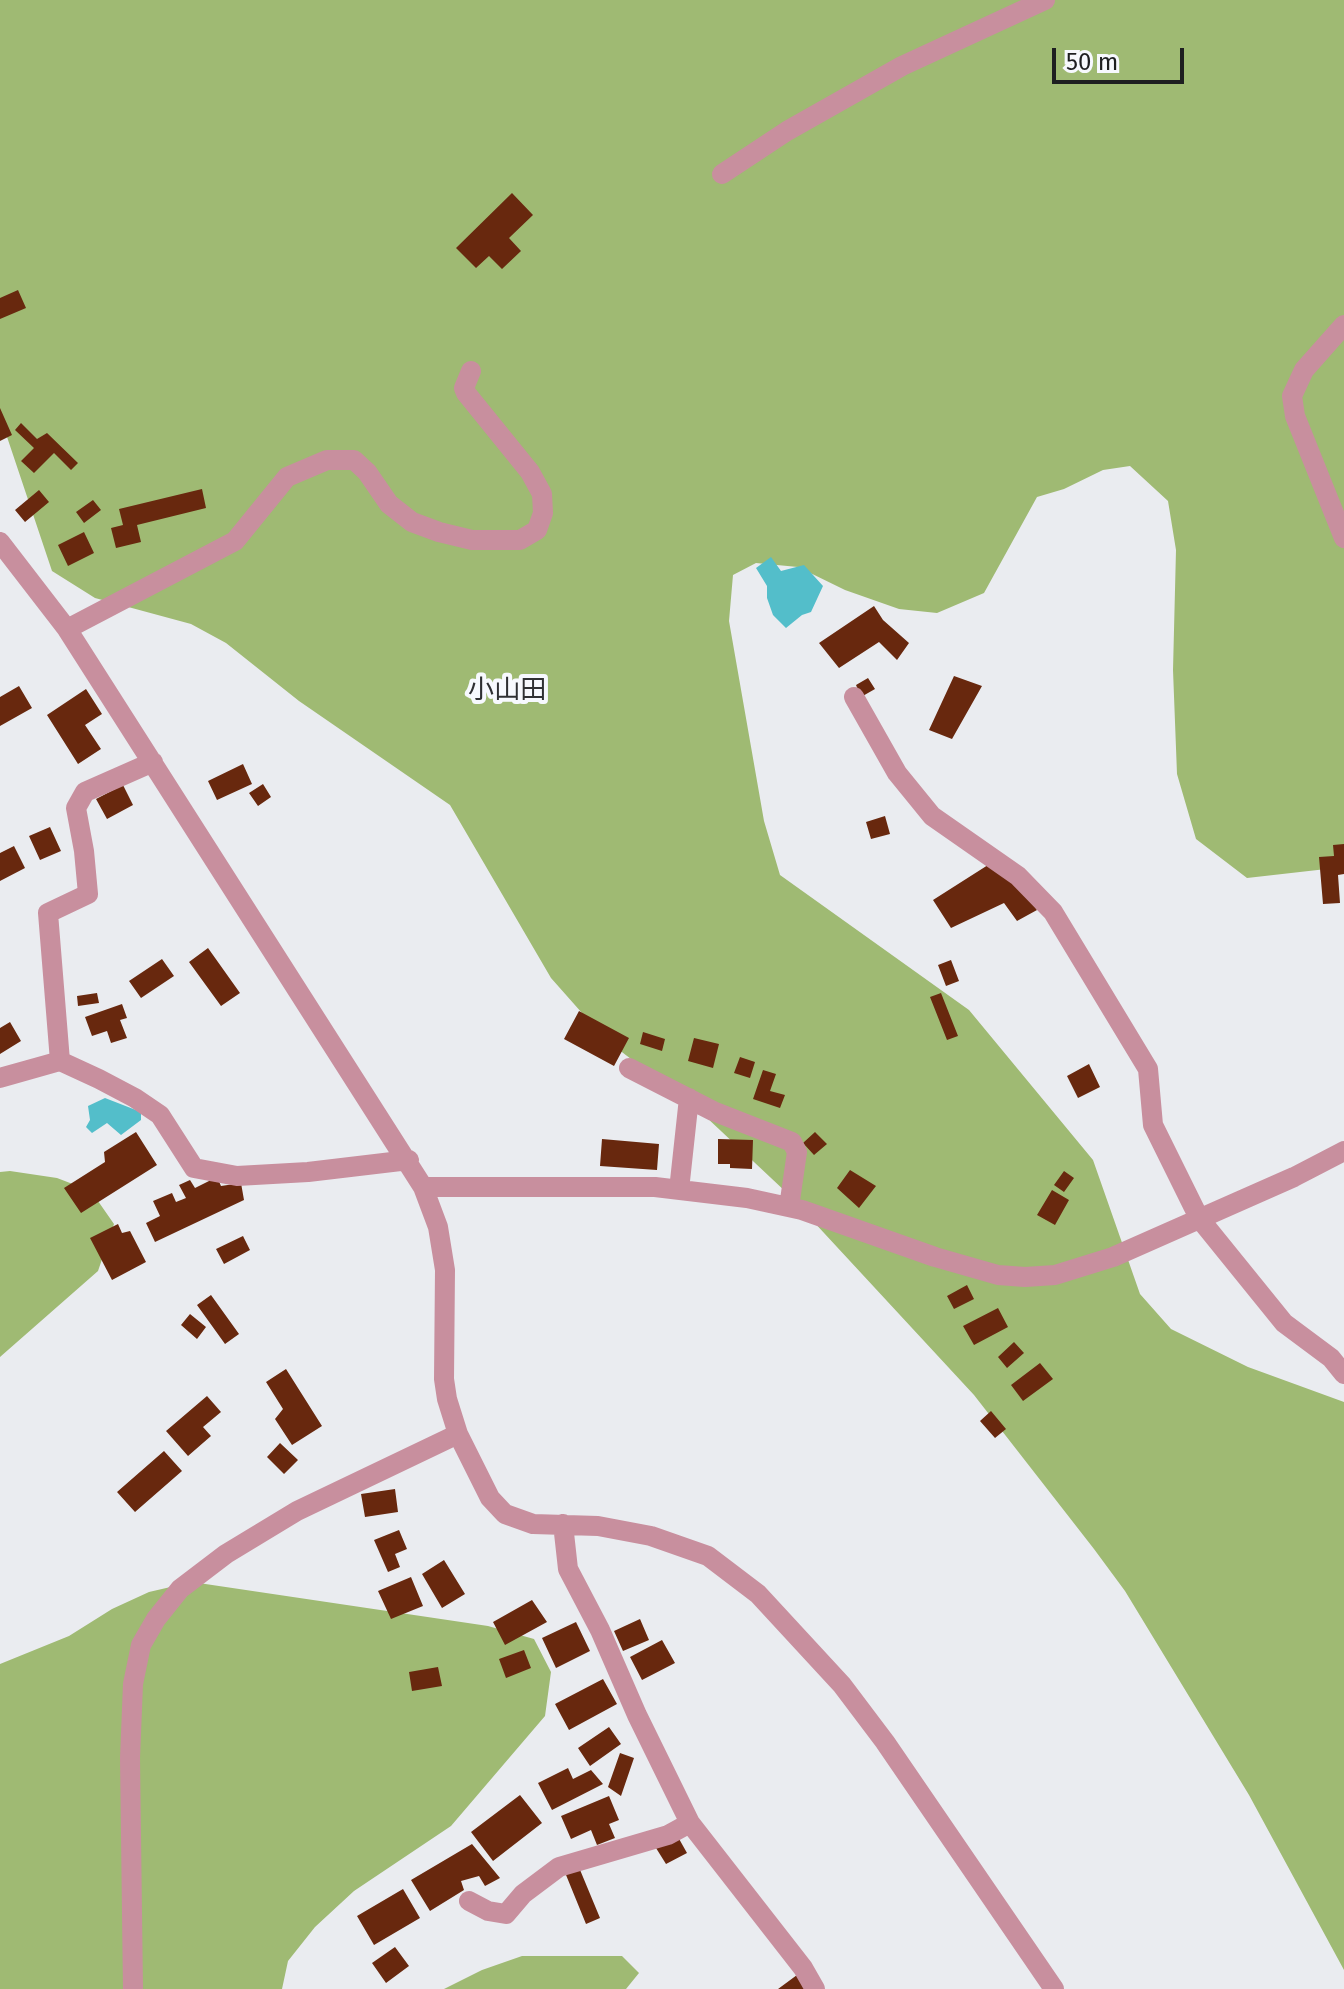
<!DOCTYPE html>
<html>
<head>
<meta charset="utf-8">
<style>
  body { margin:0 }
  #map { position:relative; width:1344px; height:1989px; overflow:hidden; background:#eaecf0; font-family:"Fira Sans",sans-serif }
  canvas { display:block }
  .scale { position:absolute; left:1052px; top:48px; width:132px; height:36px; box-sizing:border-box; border:4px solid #1e1f21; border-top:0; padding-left:10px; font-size:24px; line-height:28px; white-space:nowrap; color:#1e1f21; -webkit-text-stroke:6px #f7f9fe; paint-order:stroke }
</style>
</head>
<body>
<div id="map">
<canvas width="1344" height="1989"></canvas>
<div class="scale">50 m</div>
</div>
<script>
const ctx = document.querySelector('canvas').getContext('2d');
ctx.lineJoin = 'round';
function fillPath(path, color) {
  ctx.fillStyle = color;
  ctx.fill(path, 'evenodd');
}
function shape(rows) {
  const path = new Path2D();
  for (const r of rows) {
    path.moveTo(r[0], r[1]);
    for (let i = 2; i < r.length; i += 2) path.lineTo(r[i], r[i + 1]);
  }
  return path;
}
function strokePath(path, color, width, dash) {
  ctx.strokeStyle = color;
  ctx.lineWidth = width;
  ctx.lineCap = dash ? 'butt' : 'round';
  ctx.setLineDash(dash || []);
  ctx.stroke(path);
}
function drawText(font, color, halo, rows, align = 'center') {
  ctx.font = font + ' "Fira Sans","Noto Sans JP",sans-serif';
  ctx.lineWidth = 8;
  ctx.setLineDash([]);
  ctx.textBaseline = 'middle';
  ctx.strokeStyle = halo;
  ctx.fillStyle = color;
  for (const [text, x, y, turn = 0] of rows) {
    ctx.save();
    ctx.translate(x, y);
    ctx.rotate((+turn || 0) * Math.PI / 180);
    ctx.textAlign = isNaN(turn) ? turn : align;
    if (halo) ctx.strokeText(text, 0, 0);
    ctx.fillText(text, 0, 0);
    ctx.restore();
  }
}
fillPath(shape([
  [0,0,1344,0,1344,867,1247,878,1196,839,1177,774,1173,670,1176,550,1168,501,1130,466,1103,470,1064,489,1037,497,984,593,937,613,899,609,845,590,798,567,756,563,733,575,729,621,764,821,780,875,969,1010,1093,1160,1140,1294,1171,1329,1248,1367,1344,1402,1344,1970,1249,1795,1125,1591,1094,1549,974,1395,787,1193,705,1116,605,1039,551,978,450,805,299,701,226,643,191,624,95,598,52,571,0,416],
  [10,1171,57,1178,91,1191,114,1224,98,1271,0,1357,0,1172],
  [192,1582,488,1626,534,1639,551,1672,545,1716,451,1826,354,1891,315,1927,288,1961,282,1989,0,1989,0,1664,69,1636,112,1609,149,1592],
  [522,1956,622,1956,639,1973,626,1989,444,1989,482,1970]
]), '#9fba73');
fillPath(shape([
  [771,557,781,571,804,565,823,586,811,612,802,615,786,628,773,615,767,598,767,586,756,568],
  [105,1098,141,1112,141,1120,121,1135,107,1123,92,1133,86,1127,90,1120,88,1106]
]), '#53beca');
fillPath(shape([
  [512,193,533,215,509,238,521,251,502,269,489,256,476,268,456,248],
  [18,290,26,308,0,319,0,298],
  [0,408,12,435,0,441],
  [21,423,37,439,47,433,78,463,71,470,54,453,34,473,21,461,34,448,15,430],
  [202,489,206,508,137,525,141,542,116,548,111,528,123,525,119,509],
  [39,490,49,502,25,522,15,510],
  [93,500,101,510,84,523,76,512],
  [84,532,94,553,68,566,58,545],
  [874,606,883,620,909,643,897,660,879,642,839,668,819,643],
  [954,676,982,686,952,739,929,730],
  [868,678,875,689,861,697,856,685],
  [19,686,32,708,0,726,0,697],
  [86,689,102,714,85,725,101,749,78,764,47,715],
  [243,764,252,784,217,800,208,781],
  [263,784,271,797,258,806,249,793],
  [123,785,133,805,107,819,96,799],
  [885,816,890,834,871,839,866,822],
  [50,827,61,851,40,860,29,836],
  [1344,844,1344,874,1338,875,1340,903,1323,904,1319,857,1334,856,1333,845],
  [14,846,25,868,0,881,0,853],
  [988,865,1022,889,1037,910,1017,921,1004,903,951,928,933,900],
  [208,948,240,993,221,1006,189,962],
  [162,959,174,976,141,998,129,981],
  [951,960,959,981,946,986,938,965],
  [97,993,99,1003,78,1006,77,996],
  [941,993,958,1036,947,1040,930,997],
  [122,1004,127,1018,120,1020,127,1038,111,1043,107,1031,92,1036,85,1017],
  [579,1011,629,1038,614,1066,564,1039],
  [10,1022,21,1041,0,1054,0,1028],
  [643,1032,665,1039,662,1051,640,1044],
  [694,1038,719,1044,713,1068,688,1061],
  [740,1057,755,1062,750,1078,734,1073],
  [1089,1064,1100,1087,1078,1098,1067,1076],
  [763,1070,776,1074,770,1091,785,1095,780,1108,753,1099],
  [136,1132,157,1165,81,1213,64,1188,105,1162,104,1152],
  [815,1132,827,1144,814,1155,803,1143],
  [602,1139,659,1144,657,1170,600,1166],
  [718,1139,753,1140,752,1169,730,1168,730,1164,718,1164],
  [850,1170,876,1186,859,1208,837,1188],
  [1064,1171,1074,1178,1064,1192,1054,1185],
  [217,1177,221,1186,241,1183,244,1200,155,1242,146,1223,160,1216,153,1201,172,1193,176,1202,186,1198,179,1185,190,1180,195,1188],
  [1052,1190,1069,1200,1055,1225,1037,1215],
  [118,1224,122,1233,130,1231,146,1262,112,1280,90,1238],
  [243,1236,250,1250,224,1264,216,1249],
  [967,1285,974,1299,954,1309,947,1296],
  [211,1295,239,1334,225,1344,197,1305],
  [998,1308,1008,1327,974,1345,963,1326],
  [190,1314,206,1327,197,1339,181,1325],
  [1014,1342,1024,1353,1007,1368,998,1357],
  [1040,1363,1053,1379,1023,1401,1011,1385],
  [286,1369,322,1426,292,1445,275,1419,283,1409,266,1382],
  [207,1396,221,1412,203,1427,211,1436,188,1456,166,1431],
  [991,1411,1006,1429,995,1438,980,1421],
  [280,1443,298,1460,284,1474,267,1457],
  [164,1451,182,1471,135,1512,117,1492],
  [395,1489,398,1512,365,1517,361,1494],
  [399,1530,407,1549,395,1554,400,1567,388,1572,374,1540],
  [444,1560,465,1594,442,1608,422,1574],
  [411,1577,423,1606,391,1619,378,1591],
  [532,1600,547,1622,505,1645,493,1622],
  [640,1619,649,1640,623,1651,614,1631],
  [576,1622,590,1651,556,1668,542,1638],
  [662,1640,675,1663,642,1680,630,1657],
  [524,1650,531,1668,506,1678,499,1659],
  [438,1667,442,1686,412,1691,409,1672],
  [603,1679,617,1704,569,1730,555,1704],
  [609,1727,621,1744,590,1766,578,1748],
  [620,1753,634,1758,621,1796,608,1787],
  [568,1768,573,1779,591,1770,603,1784,552,1810,538,1783],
  [520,1795,542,1823,493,1861,471,1832],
  [609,1796,619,1820,609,1824,615,1838,597,1845,591,1830,571,1839,561,1816],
  [678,1837,687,1853,666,1864,656,1848],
  [472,1844,500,1878,485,1886,479,1876,461,1881,464,1890,430,1911,411,1880],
  [578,1865,600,1918,586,1924,564,1870],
  [403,1889,420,1918,374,1945,357,1916],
  [395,1947,409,1966,386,1983,372,1963],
  [797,1975,805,1989,778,1989]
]), '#68280e');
strokePath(shape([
  [722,174,787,131,902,66,1045,0],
  [1344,325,1304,370,1292,396,1295,416,1344,538],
  [0,542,67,629,423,1187,438,1227,445,1270,444,1379,447,1399,458,1434,490,1498,505,1514,533,1524,598,1526,651,1536,708,1556,758,1594,842,1685,885,1742,1054,1989],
  [67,629,235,541,287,477,327,460,354,460,367,472,389,504,412,522,439,532,472,540,520,540,537,530,543,513,542,494,530,472,466,393,464,388,471,371],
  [854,697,897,773,932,816,1018,876,1053,912,1148,1069,1153,1125,1199,1218,1284,1323,1331,1358,1344,1374],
  [60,1061,48,913,88,894,84,851,76,808,85,792,153,762],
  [629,1068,713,1111,792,1142,797,1152,789,1207],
  [0,1078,60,1061,99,1079,135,1098,160,1115,194,1168,237,1176,308,1172,409,1160],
  [423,1187,655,1187,747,1198,802,1210,935,1257,998,1275,1025,1277,1055,1275,1113,1257,1294,1177,1344,1151],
  [679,1190,689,1098],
  [563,1524,568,1569,600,1630,637,1715,690,1823,803,1968,815,1989],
  [469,1901,488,1911,506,1914,523,1894,559,1867,668,1835,690,1823],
  [133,1989,130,1758,133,1684,141,1645,156,1619,180,1589,226,1554,297,1511,458,1434]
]), '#c88f9e', 20);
drawText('26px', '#2f3033', '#f7f9fe', [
  ["小山田",507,691]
]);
</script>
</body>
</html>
